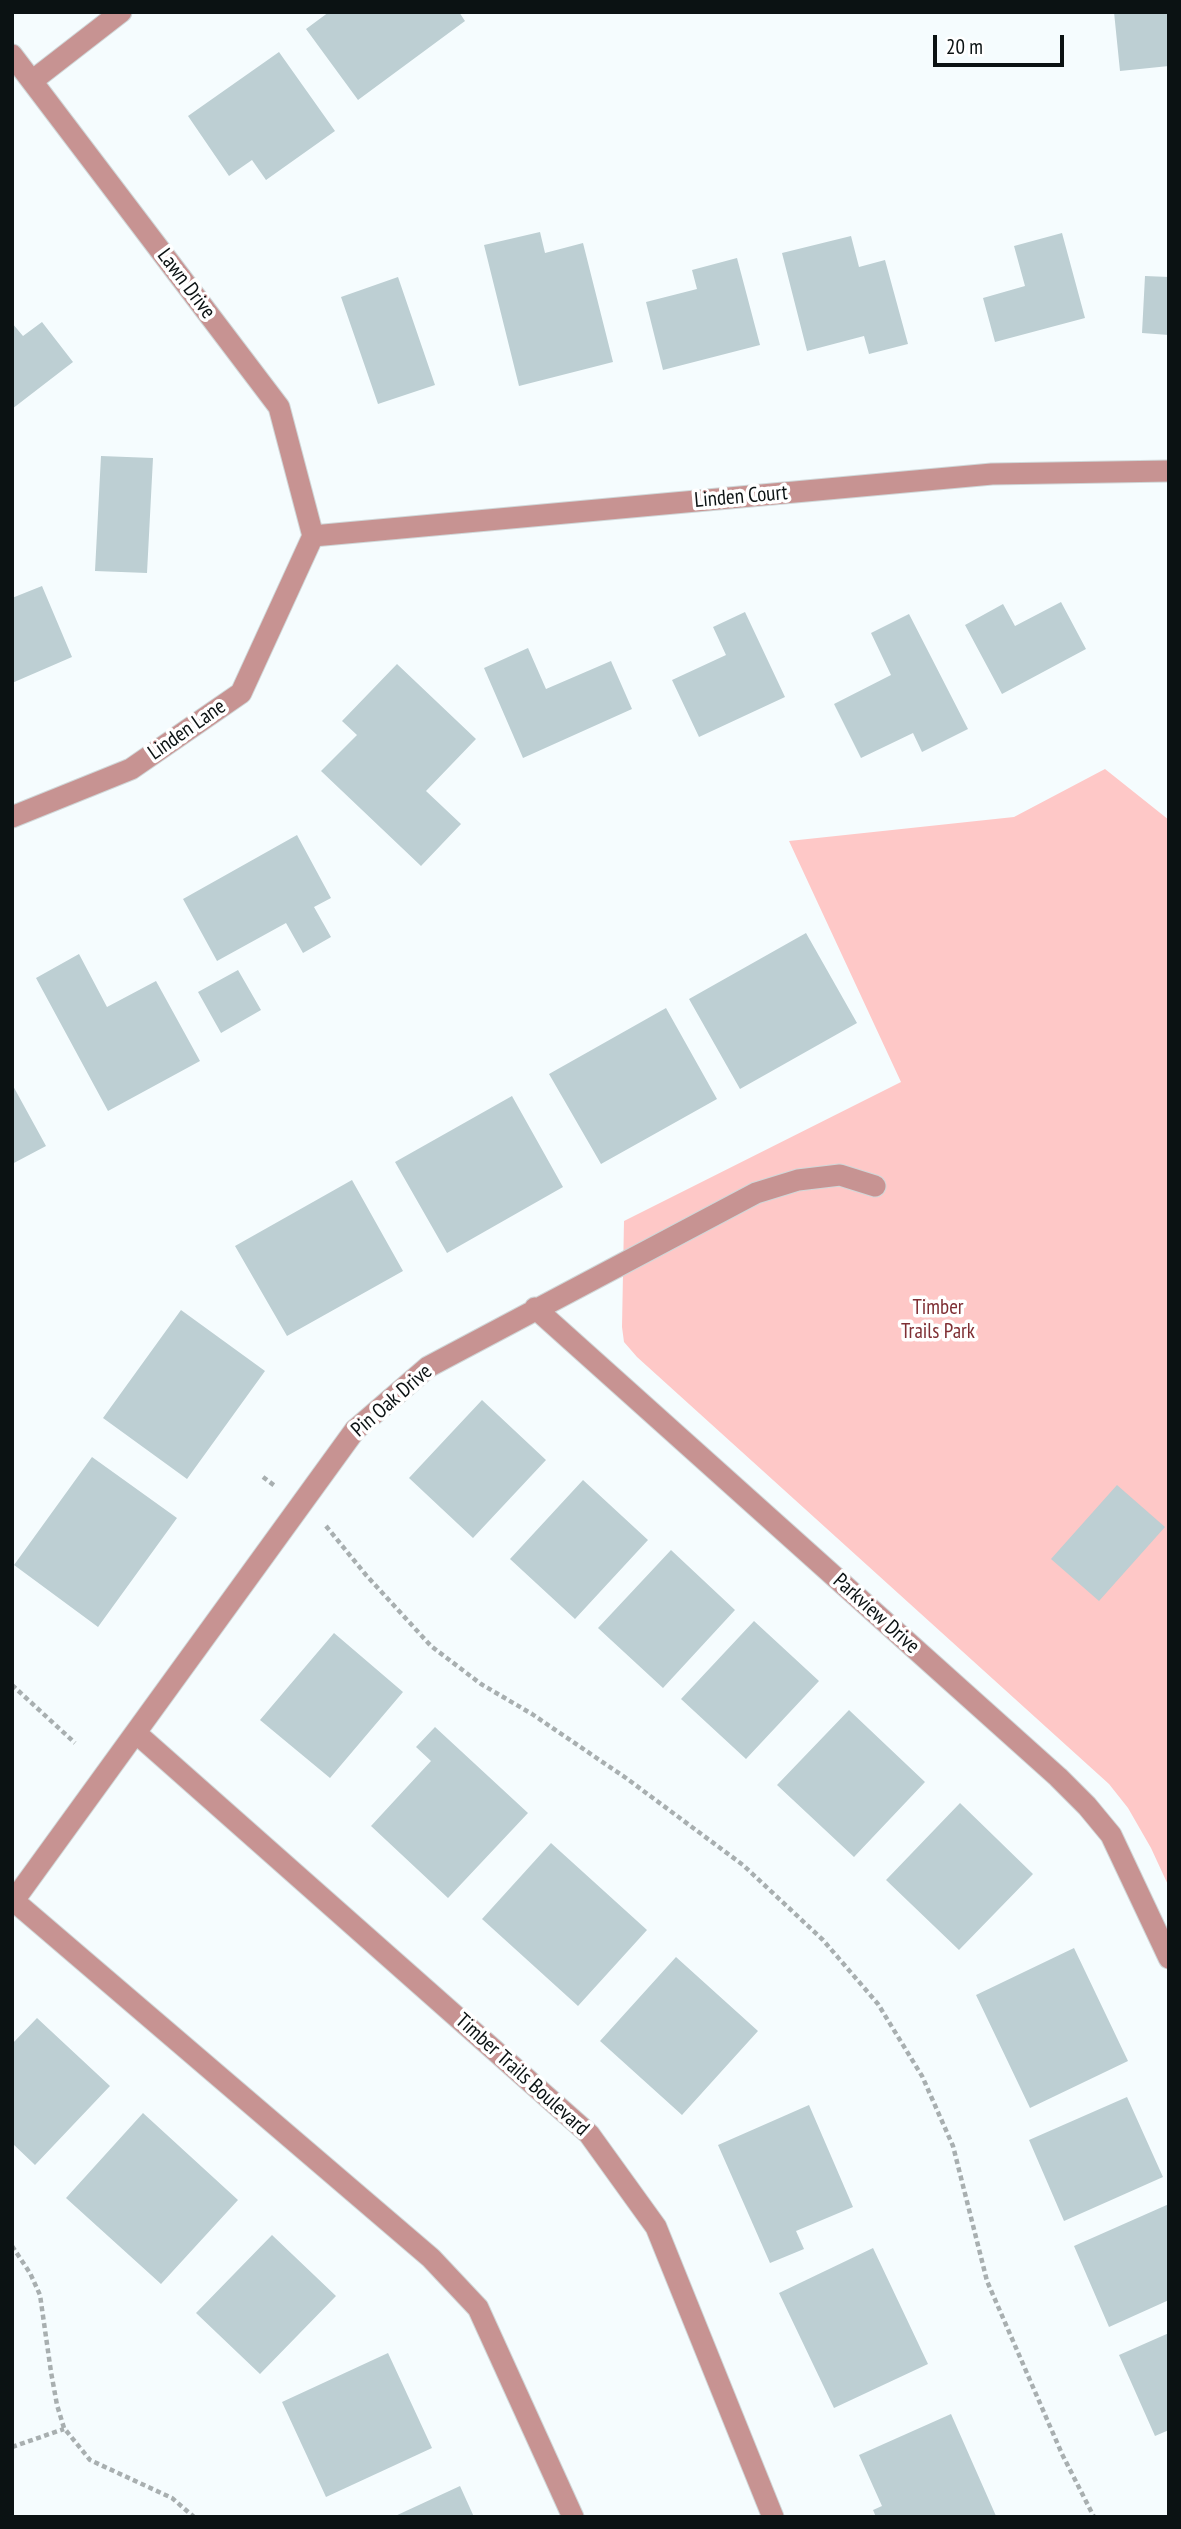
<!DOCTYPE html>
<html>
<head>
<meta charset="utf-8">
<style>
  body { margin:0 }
  #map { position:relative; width:1181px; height:2529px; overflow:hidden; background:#f5fcfe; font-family:"PT Sans Narrow",sans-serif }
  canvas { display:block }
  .frame { position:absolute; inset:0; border:14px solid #0b1213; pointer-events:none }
  .scale { position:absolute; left:933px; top:35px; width:131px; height:32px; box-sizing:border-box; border:4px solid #0b1213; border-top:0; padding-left:9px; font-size:21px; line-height:24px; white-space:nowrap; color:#0b1213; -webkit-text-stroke:5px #fff; paint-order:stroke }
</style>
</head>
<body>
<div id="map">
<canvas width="1181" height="2529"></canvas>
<div class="frame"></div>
<div class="scale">20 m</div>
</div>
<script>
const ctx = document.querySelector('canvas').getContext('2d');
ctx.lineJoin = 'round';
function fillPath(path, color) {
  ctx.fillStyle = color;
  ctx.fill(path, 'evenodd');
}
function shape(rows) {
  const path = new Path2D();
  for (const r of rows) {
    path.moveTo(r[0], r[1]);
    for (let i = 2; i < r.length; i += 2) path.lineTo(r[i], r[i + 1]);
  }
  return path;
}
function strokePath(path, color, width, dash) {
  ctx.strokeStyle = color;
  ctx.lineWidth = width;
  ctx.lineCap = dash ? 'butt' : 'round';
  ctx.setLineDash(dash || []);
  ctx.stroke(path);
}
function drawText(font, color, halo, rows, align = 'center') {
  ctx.font = font + ' "PT Sans Narrow",sans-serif';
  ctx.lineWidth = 7;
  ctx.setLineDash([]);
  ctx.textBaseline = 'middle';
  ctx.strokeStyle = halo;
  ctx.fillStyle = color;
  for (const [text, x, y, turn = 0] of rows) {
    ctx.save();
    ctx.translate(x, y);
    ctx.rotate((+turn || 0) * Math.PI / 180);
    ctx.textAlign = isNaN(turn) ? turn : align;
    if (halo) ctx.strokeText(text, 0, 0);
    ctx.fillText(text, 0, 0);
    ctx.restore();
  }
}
fillPath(shape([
  [1105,769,1169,820,1169,1887,1151,1848,1128,1808,1109,1784,637,1357,624,1342,622,1327,624,1221,901,1082,789,841,1014,817]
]), '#fec8c7');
fillPath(shape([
  [329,12,459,12,465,21,358,100,306,29],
  [1114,12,1169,12,1169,66,1120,71],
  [279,52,335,131,266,180,252,160,229,176,188,116],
  [540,232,545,253,583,243,613,362,519,386,484,245],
  [1062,233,1085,318,995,342,983,298,1025,286,1014,246],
  [851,236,859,267,885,260,908,344,869,354,864,336,807,351,782,253],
  [737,258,760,345,663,370,646,302,697,289,692,270],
  [1145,276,1169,277,1169,335,1142,333],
  [398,277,435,385,378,404,341,297],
  [42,322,73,362,12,409,12,323,23,336],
  [101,456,153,458,147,573,95,571],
  [42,586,72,657,12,683,12,598],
  [1061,602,1086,649,1002,694,965,625,1003,604,1015,626],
  [745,612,785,697,699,737,672,680,726,655,713,627],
  [909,614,968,729,922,752,913,733,861,758,834,704,891,675,871,633],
  [528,648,546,689,611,661,632,709,523,758,484,668],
  [397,664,476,739,426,791,461,824,421,866,321,771,357,735,342,721],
  [297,835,331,898,314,907,331,937,303,953,286,923,217,961,183,899],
  [806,933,857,1023,740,1089,689,999],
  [79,954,107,1007,156,981,200,1061,108,1111,36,978],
  [238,970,261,1010,221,1033,198,992],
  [666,1008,717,1099,601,1164,549,1074],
  [12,1084,46,1146,12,1164],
  [512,1096,563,1187,447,1253,395,1162],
  [352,1180,403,1271,287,1336,235,1246],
  [181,1310,265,1371,187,1479,103,1418],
  [482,1400,546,1460,473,1538,409,1478],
  [92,1457,177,1518,98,1627,14,1565],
  [583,1480,648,1540,575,1619,510,1559],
  [1117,1485,1165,1527,1099,1601,1051,1559],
  [671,1550,735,1610,663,1688,598,1628],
  [754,1621,819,1681,746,1759,681,1699],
  [334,1633,403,1692,330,1778,260,1720],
  [849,1710,925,1782,854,1857,777,1785],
  [435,1727,528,1813,448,1898,371,1826,431,1761,416,1747],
  [960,1803,1033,1874,959,1950,886,1880],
  [551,1843,647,1930,578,2006,482,1919],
  [1074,1948,1128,2061,1030,2108,976,1995],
  [676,1957,758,2031,682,2115,600,2041],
  [37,2018,110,2086,35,2165,12,2143,12,2044],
  [1127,2097,1163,2177,1064,2221,1029,2140],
  [809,2105,853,2207,796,2231,804,2249,770,2263,718,2145],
  [143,2113,238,2200,161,2284,66,2198],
  [1169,2204,1169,2300,1109,2327,1074,2246],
  [272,2235,336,2296,260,2374,196,2313],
  [873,2248,928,2364,834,2408,779,2293],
  [1169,2333,1169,2430,1155,2436,1119,2355],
  [388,2353,432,2448,326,2497,282,2402],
  [951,2414,996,2516,876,2517,873,2510,882,2506,859,2455],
  [460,2486,474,2517,393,2517]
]), '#bdcfd3');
const street = shape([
  [12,55,279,407,313,536],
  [32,81,121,12],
  [313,536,992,474,1169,471],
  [12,817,131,769,241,693,313,536],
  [535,1308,1058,1777,1087,1806,1111,1835,1169,1958],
  [136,1733,589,2134,656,2227,773,2517],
  [14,1901,431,2258,478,2308,573,2517],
  [12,1903,355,1430,428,1367,756,1193,798,1180,840,1175,875,1186]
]);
strokePath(street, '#d0d7d8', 23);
strokePath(shape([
  [263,1477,275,1486],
  [326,1526,366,1575,431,1646,481,1684,532,1714,626,1778,743,1865,823,1940,878,2004,922,2076,953,2146,987,2281,1062,2454,1094,2517],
  [12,1685,75,1743],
  [12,2246,30,2273,40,2295,51,2372,57,2405,64,2428,90,2460,172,2498,194,2517],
  [12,2447,64,2429]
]), '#a8afb0', 4.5, [5, 3.5]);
strokePath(street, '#c79392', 21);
drawText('21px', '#0b1213', '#fff', [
  ["Lawn Drive",186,284,53],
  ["Linden Court",741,497,-5],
  ["Linden Lane",187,730,-35],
  ["Pin Oak Drive",392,1401,-41],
  ["Parkview Drive",876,1614,42],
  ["Timber Trails Boulevard",522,2075,42]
]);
drawText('21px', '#7f2f34', '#fff', [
  ["Timber",938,1308],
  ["Trails Park",938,1332]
]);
</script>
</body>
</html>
